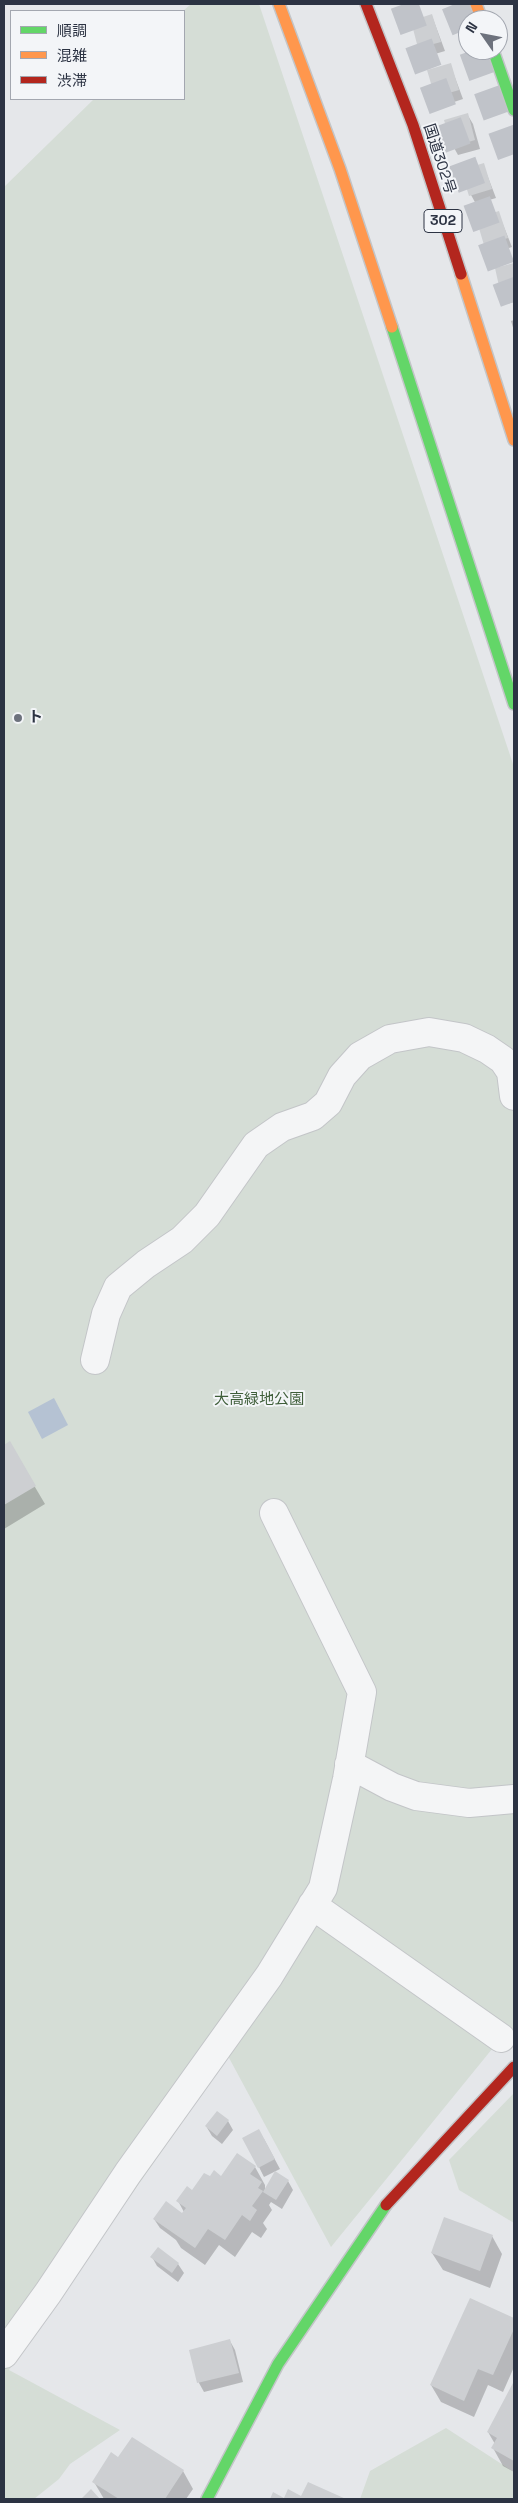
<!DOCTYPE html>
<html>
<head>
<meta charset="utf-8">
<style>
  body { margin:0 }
  #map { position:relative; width:518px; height:2503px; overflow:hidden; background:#e5e7ea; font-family:"Space Grotesk","Noto Sans JP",sans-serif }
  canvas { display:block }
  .frame { position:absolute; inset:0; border:5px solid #2c3343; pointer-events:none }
  .legend { position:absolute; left:10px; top:10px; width:175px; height:90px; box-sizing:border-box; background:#f3f5f8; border:1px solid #a3a7b0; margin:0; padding:6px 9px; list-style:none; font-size:15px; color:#2c3343 }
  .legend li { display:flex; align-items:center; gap:10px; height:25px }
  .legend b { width:25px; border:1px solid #a3a7b0 }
  .north { position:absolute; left:458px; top:10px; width:50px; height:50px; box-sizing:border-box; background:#f3f5f8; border:1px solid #a3a7b0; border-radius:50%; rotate:303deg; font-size:14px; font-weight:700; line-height:20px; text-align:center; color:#2c3343 }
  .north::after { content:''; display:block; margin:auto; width:18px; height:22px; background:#6d727d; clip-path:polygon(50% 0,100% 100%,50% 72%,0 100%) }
</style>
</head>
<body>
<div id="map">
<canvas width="518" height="2503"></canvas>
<div class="frame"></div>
<ul class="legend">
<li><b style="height:6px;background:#63d668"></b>順調</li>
<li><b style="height:6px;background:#ff974d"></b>混雑</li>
<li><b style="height:6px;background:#b3261e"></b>渋滞</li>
</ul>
<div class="north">N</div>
</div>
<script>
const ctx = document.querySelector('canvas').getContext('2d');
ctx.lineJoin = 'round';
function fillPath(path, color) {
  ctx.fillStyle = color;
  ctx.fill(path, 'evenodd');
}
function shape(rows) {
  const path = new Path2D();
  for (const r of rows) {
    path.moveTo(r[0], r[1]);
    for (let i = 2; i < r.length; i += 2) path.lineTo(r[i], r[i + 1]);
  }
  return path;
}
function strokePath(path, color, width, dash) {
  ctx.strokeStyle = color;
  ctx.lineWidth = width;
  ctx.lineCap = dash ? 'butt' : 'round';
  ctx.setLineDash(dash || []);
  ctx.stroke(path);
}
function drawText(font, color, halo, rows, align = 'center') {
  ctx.font = font + ' "Space Grotesk","Noto Sans JP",sans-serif';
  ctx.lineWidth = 4;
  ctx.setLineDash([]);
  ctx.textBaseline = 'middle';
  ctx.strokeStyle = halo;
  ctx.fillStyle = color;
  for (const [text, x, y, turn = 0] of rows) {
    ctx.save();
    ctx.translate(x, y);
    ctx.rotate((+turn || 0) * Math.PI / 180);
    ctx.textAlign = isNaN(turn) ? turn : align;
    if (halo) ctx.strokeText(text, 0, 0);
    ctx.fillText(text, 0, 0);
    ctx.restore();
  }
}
fillPath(shape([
  [191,4,259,4,514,767,514,2033,501,2038,331,2247,228,2056,9,2370,120,2430,70,2464,59,2479,34,2499,4,2499,4,187,94,99,184,99,183,11],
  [514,2093,514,2223,459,2190,449,2160],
  [446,2428,514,2472,514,2499,360,2499,370,2471]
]), '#d5ddd6');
fillPath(shape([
  [54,1398,68,1425,42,1439,28,1412]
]), '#b5c2d3');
fillPath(shape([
  [405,4,419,4,407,8],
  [432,16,445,51,425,57,420,48,412,22],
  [450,64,463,99,442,106,429,71],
  [467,114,473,124,480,149,458,155,453,146],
  [483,164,496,198,476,204,471,195],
  [498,212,512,247,491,254,477,219],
  [514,265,514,302,507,304,502,295,496,269],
  [514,320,514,331,511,321],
  [9,1443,45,1504,4,1529,4,1446],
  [228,2121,233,2130,222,2144,212,2136,206,2126],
  [264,2139,280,2169,264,2177,259,2167],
  [255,2167,265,2185,265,2190,288,2181,293,2190,282,2209,271,2202,269,2205,272,2210,263,2223,267,2229,261,2238,252,2232,235,2257,219,2245,205,2265,181,2248,176,2240,160,2228,154,2219,182,2214,184,2212,178,2201,210,2178,222,2177],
  [492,2236,502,2254,490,2288,443,2270,432,2253],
  [158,2249,178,2264,184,2273,178,2282,157,2266,152,2257],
  [471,2299,514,2320,514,2367,503,2392,488,2385,474,2417,441,2402,431,2385],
  [230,2341,235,2350,243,2382,204,2392,199,2383,190,2351],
  [514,2384,514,2472,503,2466,493,2448,495,2444,488,2432],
  [119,2459,183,2471,193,2489,186,2499,104,2499,94,2482],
  [308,2484,343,2499,271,2499,274,2494,284,2499,288,2491,302,2498]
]), '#0003');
fillPath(shape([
  [432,14,441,42,418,48,411,21],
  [451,63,459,90,435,97,427,70],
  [468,113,475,140,452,147,444,120],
  [484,163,492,189,469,196,461,170],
  [499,211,508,238,484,245,476,218],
  [514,263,514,292,501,295,495,268],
  [10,1441,36,1486,4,1505,4,1445],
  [217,2111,229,2120,217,2136,205,2126],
  [259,2129,275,2159,258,2168,242,2138],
  [237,2153,256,2166,250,2174,262,2182,258,2188,263,2191,252,2206,257,2210,250,2221,242,2215,225,2240,208,2229,195,2248,153,2219,166,2201,182,2213,186,2208,176,2201,187,2186,192,2190,204,2173,210,2176,214,2170,221,2176],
  [275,2171,289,2180,276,2200,263,2192],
  [444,2217,493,2235,480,2271,431,2253],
  [158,2247,179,2263,172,2273,150,2257],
  [470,2298,514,2318,514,2329,493,2375,478,2369,464,2401,430,2385],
  [230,2339,239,2373,197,2383,189,2350],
  [514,2381,514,2461,491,2448,497,2438,487,2432],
  [132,2437,184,2470,165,2499,119,2499,92,2482,111,2452,118,2457],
  [308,2482,346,2499,270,2499,273,2492,284,2498,288,2489,301,2496],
  [91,2489,100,2499,81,2499]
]), '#cdcfd2');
strokePath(shape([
  [404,4,514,302],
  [455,4,468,36],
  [473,50,514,163]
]), '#c0c3c9', 28, [28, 14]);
const street = shape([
  [95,1360,106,1314,118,1287,146,1264,182,1240,207,1215,256,1145,282,1127,313,1116,328,1103,342,1076,360,1056,390,1039,429,1032,464,1038,487,1049,503,1060,511,1072,514,1096],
  [349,1764,392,1787,416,1796,469,1803,514,1799],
  [312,1905,501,2038],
  [4,2354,48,2293,128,2173,269,1976,323,1888,347,1779,362,1692,274,1513]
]);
const fast = shape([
  [493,50,514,110],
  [392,327,514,704],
  [207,2499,278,2364,386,2205]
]);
const slow = shape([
  [279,4,340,169,392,327],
  [476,4,482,20],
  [461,274,514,440]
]);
const jam = shape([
  [366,4,413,125,461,274],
  [386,2205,514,2067]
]);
strokePath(street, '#c3c5c8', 30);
strokePath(fast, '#c3c5c8', 14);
strokePath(slow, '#c3c5c8', 14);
strokePath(jam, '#c3c5c8', 14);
strokePath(street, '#f4f5f6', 28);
strokePath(fast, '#63d668', 11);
strokePath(slow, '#ff974d', 11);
strokePath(jam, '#b3261e', 11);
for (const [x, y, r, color] of [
  [18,718,5,"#6d727d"]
]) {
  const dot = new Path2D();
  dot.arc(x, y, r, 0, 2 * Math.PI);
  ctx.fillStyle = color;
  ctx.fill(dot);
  strokePath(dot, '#f3f5f8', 2);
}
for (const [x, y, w] of [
  [443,221,38]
]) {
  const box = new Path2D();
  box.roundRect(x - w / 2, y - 11.5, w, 23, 4);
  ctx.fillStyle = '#f3f5f8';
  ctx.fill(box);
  strokePath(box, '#2c3343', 1);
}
drawText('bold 14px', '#2c3343', null, [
  ["302",443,221]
]);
drawText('15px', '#2c3343', '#f3f5f8', [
  ["国道302号",439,159,72]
]);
drawText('bold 15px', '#2c3343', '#f3f5f8', [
  ["ト",28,718]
], 'left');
drawText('15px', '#3f5e3a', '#f3f5f8', [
  ["大高緑地公園",259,1400]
]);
</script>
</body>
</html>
